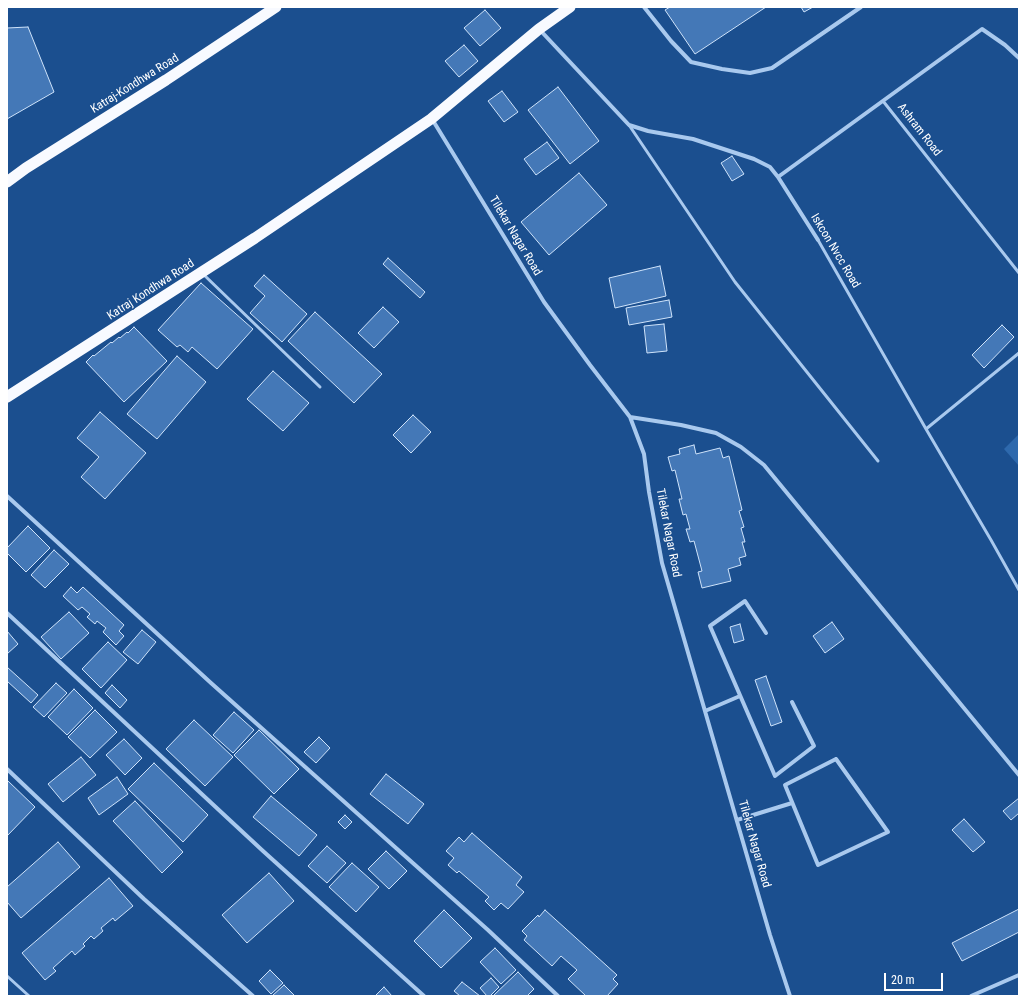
<!DOCTYPE html>
<html>
<head>
<meta charset="utf-8">
<style>
  body { margin:0 }
  #map { position:relative; width:1026px; height:1003px; overflow:hidden; background:#1b4f8f; font-family:"Roboto Condensed",sans-serif }
  canvas { display:block }
  .frame { position:absolute; inset:0; border:8px solid #fff; pointer-events:none }
  .scale { position:absolute; left:884px; top:973px; width:59px; height:18px; box-sizing:border-box; border:2px solid #fff; border-top:0; padding-left:5px; font-size:12px; line-height:14px; white-space:nowrap; color:#fff; -webkit-text-stroke:3px #1b4f8f; paint-order:stroke }
</style>
</head>
<body>
<div id="map">
<canvas width="1026" height="1003"></canvas>
<div class="frame"></div>
<div class="scale">20 m</div>
</div>
<script>
const ctx = document.querySelector('canvas').getContext('2d');
ctx.lineJoin = 'round';
function fillPath(path, color) {
  ctx.fillStyle = color;
  ctx.fill(path, 'evenodd');
}
function shape(rows) {
  const path = new Path2D();
  for (const r of rows) {
    path.moveTo(r[0], r[1]);
    for (let i = 2; i < r.length; i += 2) path.lineTo(r[i], r[i + 1]);
  }
  return path;
}
function strokePath(path, color, width, dash) {
  ctx.strokeStyle = color;
  ctx.lineWidth = width;
  ctx.lineCap = dash ? 'butt' : 'round';
  ctx.setLineDash(dash || []);
  ctx.stroke(path);
}
function drawText(font, color, halo, rows, align = 'center') {
  ctx.font = font + ' "Roboto Condensed",sans-serif';
  ctx.lineWidth = 3;
  ctx.setLineDash([]);
  ctx.textBaseline = 'middle';
  ctx.strokeStyle = halo;
  ctx.fillStyle = color;
  for (const [text, x, y, turn = 0] of rows) {
    ctx.save();
    ctx.translate(x, y);
    ctx.rotate((+turn || 0) * Math.PI / 180);
    ctx.textAlign = isNaN(turn) ? turn : align;
    if (halo) ctx.strokeText(text, 0, 0);
    ctx.fillText(text, 0, 0);
    ctx.restore();
  }
}
fillPath(shape([
  [1019,434,1019,466,1004,449]
]), '#2e69ad');
const building = shape([
  [670,7,766,7,695,54,665,10,670,7],
  [801,7,813,7,804,12,801,7],
  [485,10,501,28,480,46,464,28,485,10],
  [28,27,54,92,7,119,7,28,28,27],
  [464,45,478,61,459,77,445,61,464,45],
  [558,87,599,141,570,164,528,110,558,87],
  [502,91,518,112,504,122,488,101,502,91],
  [547,142,559,158,536,175,524,159,547,142],
  [732,156,744,174,732,181,721,163,732,156],
  [579,173,607,205,549,255,521,222,579,173],
  [388,258,425,292,420,298,383,264,388,258],
  [660,266,666,296,615,308,609,278,660,266],
  [264,275,307,314,282,342,250,313,265,296,254,286,264,275],
  [201,283,253,329,217,369,192,347,188,352,180,345,177,347,158,330,201,283],
  [669,300,672,317,629,325,626,308,669,300],
  [383,307,399,322,374,348,358,333,383,307],
  [315,312,382,374,354,403,288,341,315,312],
  [664,324,667,351,647,353,644,326,664,324],
  [1002,325,1014,337,984,368,972,355,1002,325],
  [134,327,167,361,124,402,86,362,93,355,94,356,111,342,112,343,119,337,120,338,127,332,128,333,134,327],
  [177,356,206,382,157,439,127,414,177,356],
  [273,371,309,403,283,431,247,399,273,371],
  [100,412,146,453,105,499,81,477,99,457,77,438,100,412],
  [413,415,431,432,411,453,393,435,413,415],
  [694,445,696,454,720,448,723,458,729,456,742,510,739,511,744,527,741,528,745,542,742,542,746,556,739,558,741,565,728,569,731,581,702,588,698,572,702,571,694,541,690,542,686,529,690,529,686,514,683,515,679,499,682,499,675,470,672,471,668,457,680,454,679,449,694,445],
  [28,526,50,548,26,572,7,553,7,548,28,526],
  [54,550,69,564,45,588,31,575,54,550],
  [71,587,77,593,83,587,124,625,119,631,124,636,116,645,103,632,106,628,97,621,95,624,87,617,90,614,82,607,78,610,63,596,71,587],
  [69,612,89,633,61,659,41,637,69,612],
  [832,622,844,639,825,653,813,636,832,622],
  [740,624,744,640,734,643,730,627,740,624],
  [142,630,156,642,138,664,123,652,142,630],
  [7,631,18,644,7,654,7,631],
  [108,642,127,660,101,688,82,669,108,642],
  [7,667,38,695,31,703,7,681,7,667],
  [766,676,782,722,771,726,755,680,766,676],
  [56,683,67,693,44,717,33,707,56,683],
  [112,685,127,700,120,708,105,693,112,685],
  [74,689,93,708,67,735,48,717,74,689],
  [95,710,117,732,90,758,68,737,95,710],
  [234,712,254,730,233,753,213,735,234,712],
  [194,720,233,757,205,786,166,749,194,720],
  [259,730,299,769,274,794,234,755,259,730],
  [319,737,330,748,316,763,304,752,319,737],
  [124,739,142,758,125,775,106,755,124,739],
  [81,757,96,775,63,802,48,784,81,757],
  [154,763,208,815,183,842,128,789,154,763],
  [386,774,424,804,408,824,370,794,386,774],
  [117,777,128,794,99,815,88,798,117,777],
  [7,780,35,807,7,836,7,780],
  [271,796,317,835,299,856,253,817,271,796],
  [1019,798,1019,813,1011,820,1003,811,1019,798],
  [135,801,183,852,162,873,113,821,135,801],
  [345,815,352,822,345,829,338,822,345,815],
  [964,819,985,842,973,852,952,830,964,819],
  [472,833,522,877,516,885,524,892,508,909,501,903,494,910,485,901,489,897,459,871,457,873,448,865,454,858,446,851,459,837,464,842,472,833],
  [58,842,80,867,21,918,7,902,7,887,58,842],
  [327,846,346,863,327,883,308,866,327,846],
  [386,851,407,871,389,889,368,869,386,851],
  [352,863,379,887,356,912,329,887,352,863],
  [269,873,294,901,247,943,222,915,269,873],
  [109,878,133,906,115,921,113,918,101,928,103,931,94,939,91,936,83,944,85,946,75,955,72,951,53,968,56,971,45,980,22,953,109,878],
  [1019,909,1019,932,962,961,952,943,1019,909],
  [444,910,472,938,441,968,414,941,444,910],
  [545,910,617,975,613,979,618,984,607,996,586,996,568,979,577,970,561,956,552,966,524,940,527,936,522,931,538,915,539,917,545,910],
  [495,948,516,970,501,984,480,962,495,948],
  [270,970,283,983,271,994,259,981,270,970],
  [518,972,534,989,527,996,493,996,518,972],
  [491,978,499,987,490,996,487,996,480,988,491,978],
  [462,982,480,996,460,996,454,991,462,982],
  [284,985,295,996,272,996,284,985],
  [384,987,392,996,375,996,384,987]
]);
fillPath(building, '#4478b7');
strokePath(building, '#cfe3fa', 1);
strokePath(shape([
  [883,101,1019,273],
  [629,125,735,282,878,461],
  [818,240,926,429,991,540,1019,590],
  [203,274,320,387],
  [926,429,1019,353],
  [7,976,29,996]
]), '#a9c9ee', 3);
strokePath(shape([
  [644,7,671,41,691,62,722,69,750,73,772,68,861,7],
  [539,29,629,125,648,131,693,139,754,159,770,167,778,177,818,240],
  [432,119,544,302,590,365,630,417,644,454,649,492,662,563,770,935,790,996],
  [778,177,982,29,1005,45,1019,58],
  [630,417,681,425,716,433,741,447,764,465,1019,775],
  [7,496,211,683,488,930,558,996],
  [7,613,263,851,424,996],
  [766,633,745,601,710,626,775,776,814,746,792,702],
  [705,711,740,696],
  [836,759,888,832,818,865,785,785,836,759],
  [7,769,144,899,253,996],
  [737,820,792,803],
  [971,996,1019,975]
]), '#a9c9ee', 4);
strokePath(shape([
  [7,182,26,168,166,80,276,7],
  [7,397,255,238,431,119,539,29,570,7]
]), '#f8faff', 11);
drawText('12px', '#fff', '#1b4f8f', [
  ["Katraj-Kondhwa Road",135,84,-32],
  ["Ashram Road",919,130,52],
  ["Tilekar Nagar Road",515,236,59],
  ["Iskcon Nvcc Road",835,251,59],
  ["Katraj Kondhwa Road",151,290,-33],
  ["Tilekar Nagar Road",668,533,79],
  ["Tilekar Nagar Road",754,844,74]
]);
</script>
</body>
</html>
